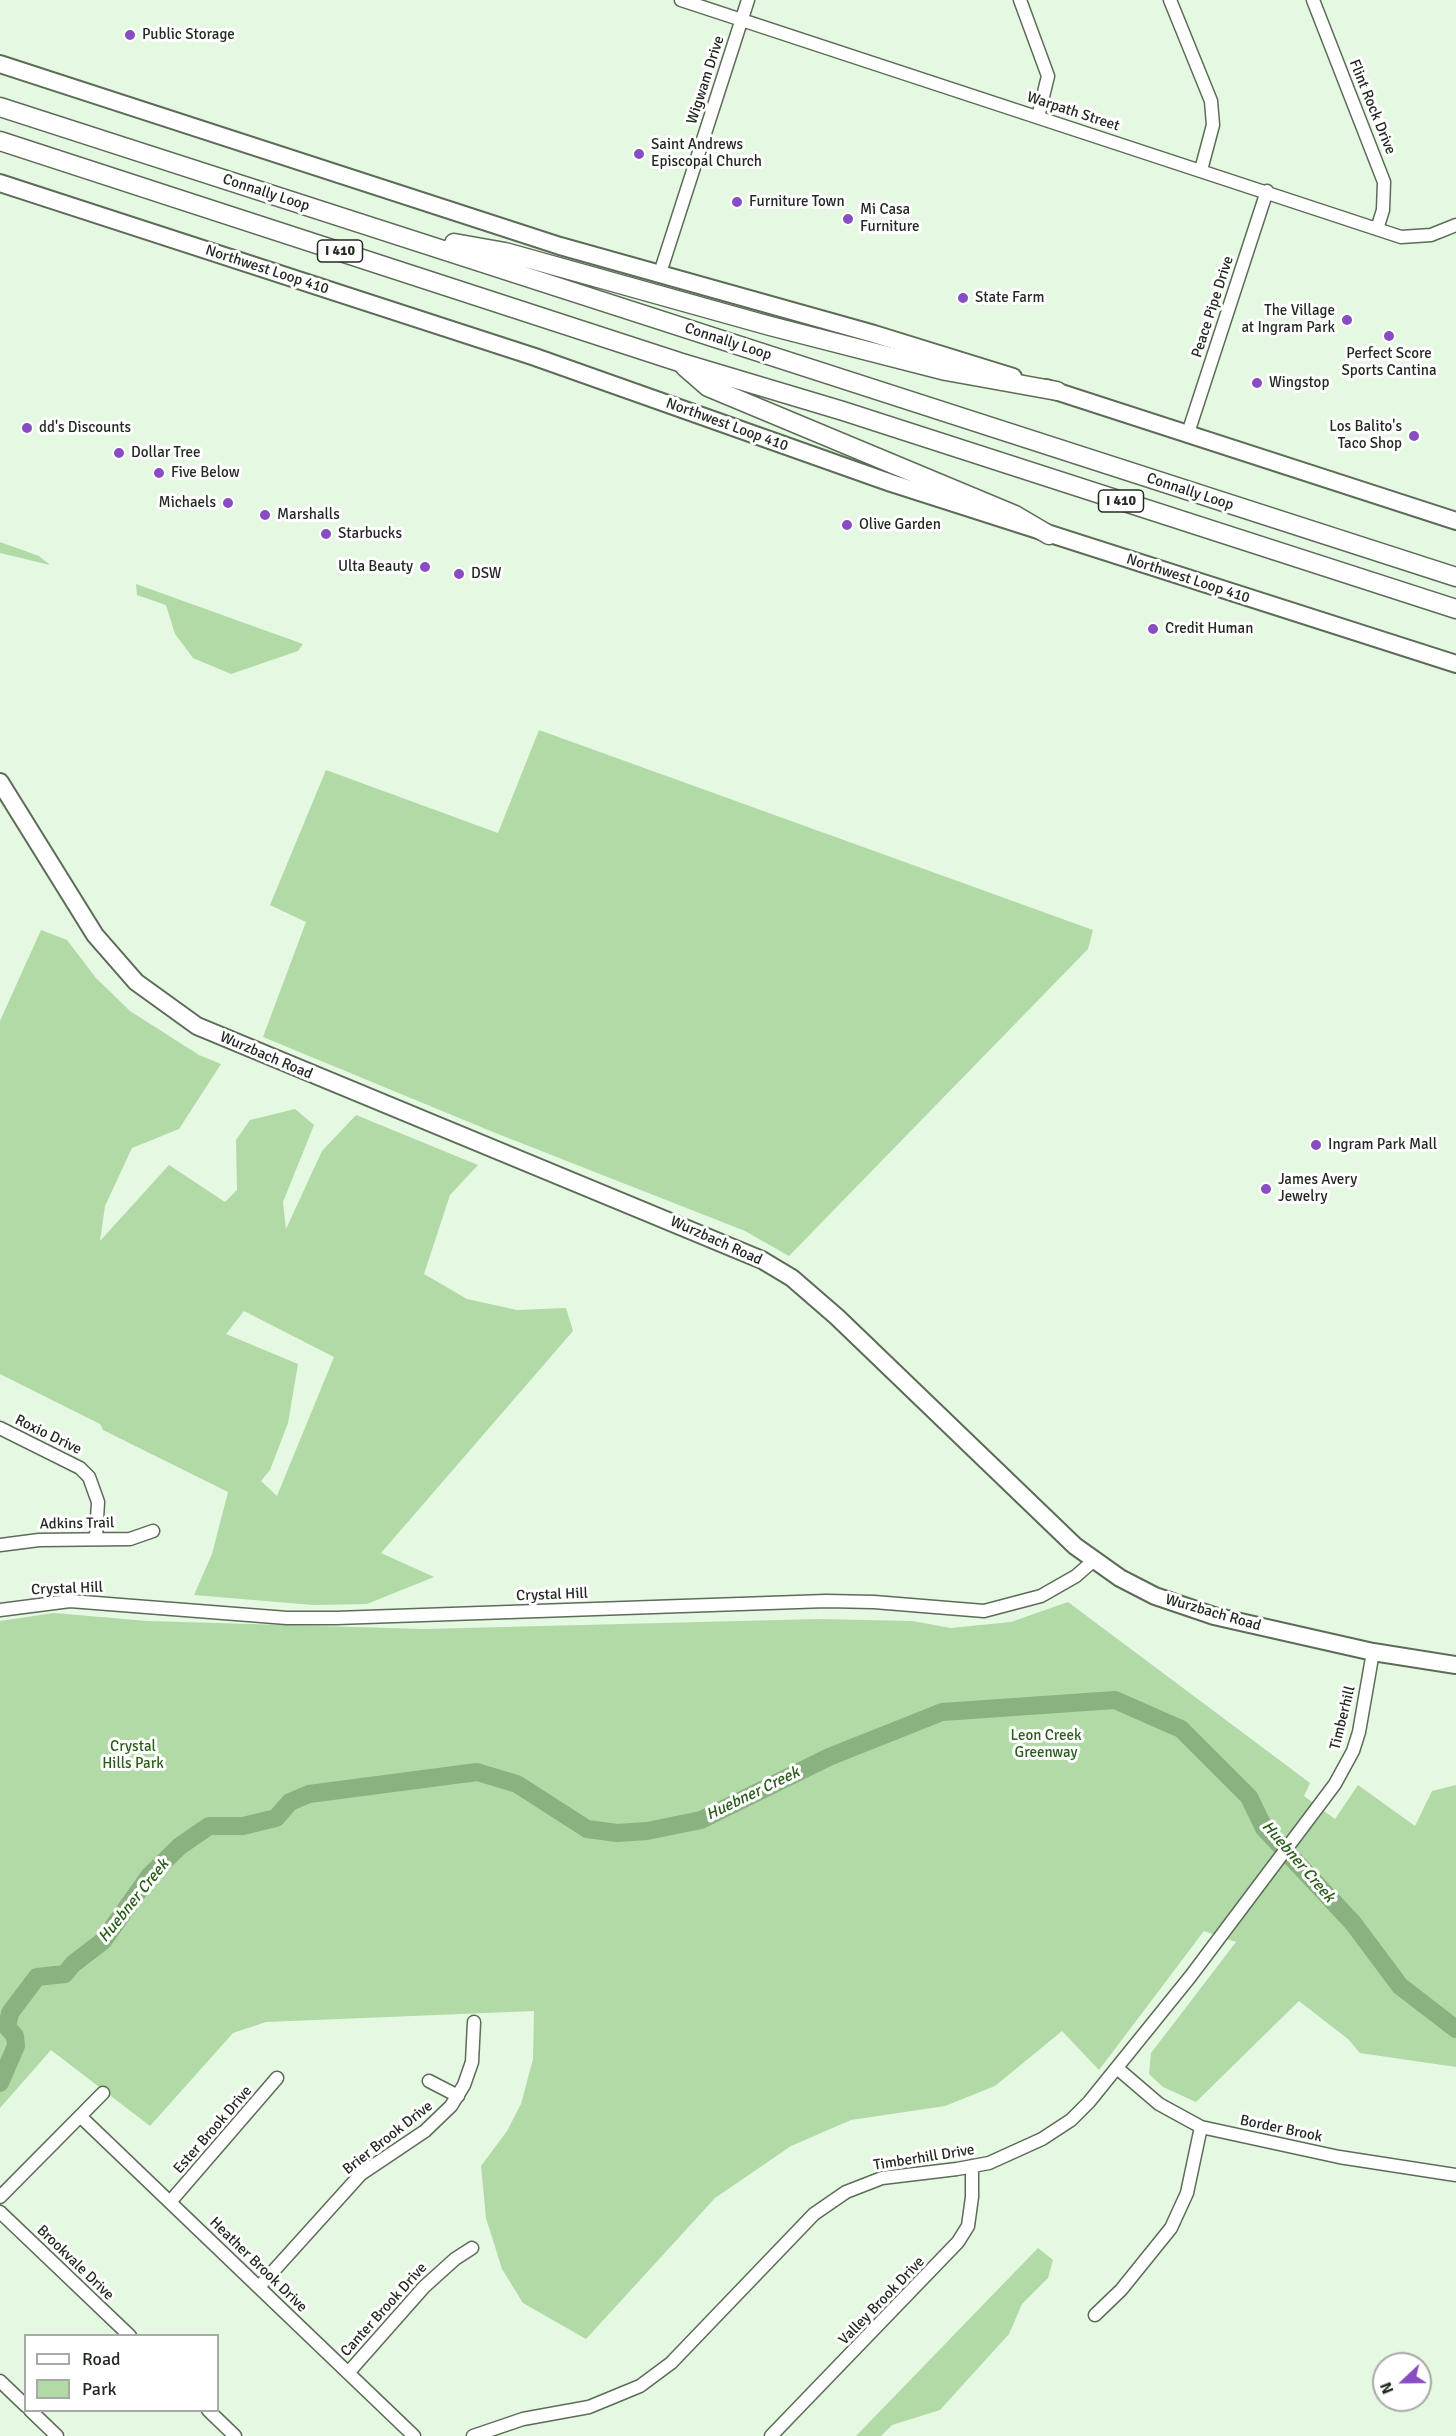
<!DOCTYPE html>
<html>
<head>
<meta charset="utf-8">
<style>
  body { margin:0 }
  #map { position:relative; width:1456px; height:2436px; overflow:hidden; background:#e5f8e1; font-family:Signika,sans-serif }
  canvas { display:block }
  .legend { position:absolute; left:24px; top:2334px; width:195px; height:78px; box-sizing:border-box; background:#fff; border:2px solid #a7aaa7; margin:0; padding:8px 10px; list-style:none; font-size:18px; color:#232a22 }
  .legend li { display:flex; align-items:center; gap:12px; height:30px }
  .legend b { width:30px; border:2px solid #a7aaa7 }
  .north { position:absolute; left:1372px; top:2352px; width:60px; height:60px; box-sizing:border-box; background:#fff; border:2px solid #a7aaa7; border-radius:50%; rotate:248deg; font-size:16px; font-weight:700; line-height:24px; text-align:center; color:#232a22 }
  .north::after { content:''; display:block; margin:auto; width:21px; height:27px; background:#884dc3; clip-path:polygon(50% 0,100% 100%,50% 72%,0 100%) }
</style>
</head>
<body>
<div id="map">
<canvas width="1456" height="2436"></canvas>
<ul class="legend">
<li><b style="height:8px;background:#fff"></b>Road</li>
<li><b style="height:16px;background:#b1daa7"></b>Park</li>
</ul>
<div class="north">N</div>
</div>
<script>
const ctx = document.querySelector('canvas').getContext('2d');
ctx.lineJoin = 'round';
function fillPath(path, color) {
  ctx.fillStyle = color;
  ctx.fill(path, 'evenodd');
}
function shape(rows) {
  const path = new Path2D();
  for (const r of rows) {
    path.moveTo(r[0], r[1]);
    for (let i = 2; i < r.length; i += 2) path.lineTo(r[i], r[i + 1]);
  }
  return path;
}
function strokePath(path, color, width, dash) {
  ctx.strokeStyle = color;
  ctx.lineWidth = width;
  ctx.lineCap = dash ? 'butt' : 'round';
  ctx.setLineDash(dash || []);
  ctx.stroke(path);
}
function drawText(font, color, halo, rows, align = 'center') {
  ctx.font = font + ' Signika,sans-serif';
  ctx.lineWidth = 6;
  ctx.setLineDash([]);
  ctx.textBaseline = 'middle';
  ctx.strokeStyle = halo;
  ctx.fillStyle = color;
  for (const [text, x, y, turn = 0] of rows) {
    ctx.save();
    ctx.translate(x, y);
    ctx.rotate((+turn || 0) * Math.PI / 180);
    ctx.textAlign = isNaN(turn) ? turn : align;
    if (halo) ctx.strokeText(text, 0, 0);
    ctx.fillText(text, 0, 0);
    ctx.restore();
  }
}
fillPath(shape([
  [0,542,39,556,50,565,0,553],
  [136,584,303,644,298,651,231,674,193,658,175,634,166,605,137,595],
  [539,730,1093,930,1088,949,789,1256,745,1231,493,1132,263,1037,306,922,270,905,326,770,498,833],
  [41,930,67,940,96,978,130,1011,199,1055,221,1064,179,1129,132,1148,105,1206,100,1241,169,1165,225,1202,237,1190,236,1140,250,1120,295,1109,314,1125,283,1202,286,1229,322,1151,356,1115,478,1165,450,1195,424,1274,467,1299,517,1310,566,1308,573,1331,381,1553,434,1577,367,1604,313,1605,194,1595,212,1554,228,1492,103,1430,100,1424,0,1374,0,1021],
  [244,1311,334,1357,277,1496,261,1481,270,1470,288,1423,298,1364,226,1334],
  [1068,1602,1310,1783,1304,1796,1335,1819,1358,1785,1415,1826,1432,1791,1456,1785,1456,2067,1360,2053,1348,2039,1299,2001,1196,2102,1163,2087,1149,2074,1151,2053,1236,1942,1204,1931,1099,2070,1062,2031,995,2086,945,2106,851,2120,791,2146,715,2198,586,2339,523,2303,502,2269,486,2218,481,2166,507,2131,521,2104,533,2059,534,2011,266,2022,233,2033,150,2126,51,2050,0,2108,0,1621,54,1613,147,1621,424,1629,819,1619,912,1621,951,1628,1011,1622],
  [1038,2248,1053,2260,1048,2278,1022,2304,1009,2334,940,2410,892,2425,881,2436,856,2436]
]), '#b1daa7');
strokePath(shape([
  [0,2083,16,2046,15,2036,7,2027,10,2013,37,1977,65,1974,73,1964,103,1941,150,1875,180,1846,209,1826,243,1826,276,1818,290,1802,309,1794,477,1772,517,1784,587,1829,617,1833,647,1831,701,1820,829,1757,942,1712,1115,1700,1181,1729,1249,1797,1264,1828,1353,1923,1400,1986,1456,2029]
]), '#8ab280', 18);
const minor = shape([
  [681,0,1401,237,1431,235,1456,225],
  [1020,0,1048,76,1038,117],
  [1170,0,1211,101,1213,125,1201,170],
  [1313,0,1384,182,1383,210,1377,229],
  [660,273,748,0],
  [1188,433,1267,191],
  [0,1428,80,1468,89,1477,98,1502,96,1537],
  [0,1545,39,1540,130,1539,153,1531],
  [0,1610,70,1601,287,1618,336,1618,826,1601,874,1602,984,1611,1041,1596,1076,1576,1093,1561],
  [1117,2068,1159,2104,1201,2127,1339,2157,1456,2175],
  [429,2081,458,2096],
  [81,2117,414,2436],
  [0,2197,103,2093],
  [170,2202,277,2078],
  [0,2212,130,2336],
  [259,2287,361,2174,425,2131,451,2106,464,2085,472,2062,474,2022],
  [1095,2315,1121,2290,1171,2228,1187,2193,1201,2127],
  [348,2373,424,2287,455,2259,472,2248],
  [0,2381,26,2406],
  [30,2410,57,2436],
  [208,2410,235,2436],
  [473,2436,523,2419,589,2407,640,2386,671,2363,814,2214,846,2192,882,2178,957,2169,989,2163,1042,2139,1071,2120,1089,2102,1190,1977,1335,1784,1353,1751,1359,1732,1373,1652],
  [771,2436,958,2242,968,2226,972,2197,972,2166]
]);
const major = shape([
  [0,64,560,246,874,334,1013,377],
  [0,183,535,357,891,483,1456,664],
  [1046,388,1456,521],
  [0,782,95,935,136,982,197,1026,762,1260,792,1278,837,1317,1075,1546,1120,1578,1155,1596,1214,1616,1373,1652,1456,1665]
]);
const highway = shape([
  [0,107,1456,577],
  [0,141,679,362,843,411,1456,609],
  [454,243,505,252,770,326,946,371,1057,391],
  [685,367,708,387,1015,515,1049,535]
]);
strokePath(minor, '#5c6c58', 15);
strokePath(major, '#5c6c58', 20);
strokePath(highway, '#5c6c58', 21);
strokePath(minor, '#fff', 12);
strokePath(major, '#fff', 16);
strokePath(highway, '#fff', 18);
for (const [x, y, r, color] of [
  [130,35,6,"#884dc3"],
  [639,154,6,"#884dc3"],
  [737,202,6,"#884dc3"],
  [848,219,6,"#884dc3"],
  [963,298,6,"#884dc3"],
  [1347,320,6,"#884dc3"],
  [1389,336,6,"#884dc3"],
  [1257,383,6,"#884dc3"],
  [27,428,6,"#884dc3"],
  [1414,436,6,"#884dc3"],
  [119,453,6,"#884dc3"],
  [159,473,6,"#884dc3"],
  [228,503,6,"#884dc3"],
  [265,515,6,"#884dc3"],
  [847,525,6,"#884dc3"],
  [326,534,6,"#884dc3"],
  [425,567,6,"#884dc3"],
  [459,574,6,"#884dc3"],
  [1153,629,6,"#884dc3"],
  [1316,1145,6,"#884dc3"],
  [1266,1189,6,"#884dc3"]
]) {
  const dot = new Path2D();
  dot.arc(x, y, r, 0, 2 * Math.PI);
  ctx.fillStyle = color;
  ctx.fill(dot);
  strokePath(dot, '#fff', 2);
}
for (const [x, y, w] of [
  [340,251,45],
  [1121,501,45]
]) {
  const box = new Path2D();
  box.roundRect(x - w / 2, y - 11, w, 22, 4.5);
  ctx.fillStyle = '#fff';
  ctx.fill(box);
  strokePath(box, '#232a22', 1.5);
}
drawText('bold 14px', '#232a22', null, [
  ["I 410",340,251],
  ["I 410",1121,501]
]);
drawText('15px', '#232a22', '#fff', [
  ["Public Storage",142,35],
  ["Saint Andrews",651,145],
  ["Episcopal Church",651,162],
  ["Furniture Town",749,202],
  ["Mi Casa",860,210],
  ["Furniture",860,227],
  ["State Farm",975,298],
  ["The Village",1335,311,"right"],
  ["at Ingram Park",1335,328,"right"],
  ["Perfect Score",1389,354,"center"],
  ["Sports Cantina",1389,371,"center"],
  ["Wingstop",1269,383],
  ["Los Balito's",1402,427,"right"],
  ["Taco Shop",1402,444,"right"],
  ["dd's Discounts",39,428],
  ["Dollar Tree",131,453],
  ["Five Below",171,473],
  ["Michaels",216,503,"right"],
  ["Marshalls",277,515],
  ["Olive Garden",859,525],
  ["Starbucks",338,534],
  ["Ulta Beauty",413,567,"right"],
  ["DSW",471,574],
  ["Credit Human",1165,629],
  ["Ingram Park Mall",1328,1145],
  ["James Avery",1278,1180],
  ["Jewelry",1278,1197]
], 'left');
drawText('15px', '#232a22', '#fff', [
  ["Wigwam Drive",706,80,-72],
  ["Flint Rock Drive",1372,107,68],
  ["Warpath Street",1073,112,18],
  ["Connally Loop",266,193,18],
  ["Northwest Loop 410",267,270,18],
  ["Peace Pipe Drive",1213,307,-72],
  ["Connally Loop",728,342,18],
  ["Northwest Loop 410",727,425,20],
  ["Connally Loop",1190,492,18],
  ["Northwest Loop 410",1188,579,18],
  ["Wurzbach Road",266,1056,23],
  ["Wurzbach Road",716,1241,24],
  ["Roxio Drive",48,1435,26],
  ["Adkins Trail",77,1524,-1],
  ["Crystal Hill",67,1589,-2],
  ["Crystal Hill",552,1595,-2],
  ["Wurzbach Road",1213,1613,16],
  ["Timberhill",1343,1718,-76],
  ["Border Brook",1281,2129,12],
  ["Ester Brook Drive",213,2130,-49],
  ["Brier Brook Drive",388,2138,-38],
  ["Timberhill Drive",924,2158,-9],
  ["Brookvale Drive",75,2263,44],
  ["Heather Brook Drive",258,2265,44],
  ["Valley Brook Drive",882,2301,-46],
  ["Canter Brook Drive",384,2310,-48]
]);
drawText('15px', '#2a5d1a', '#fff', [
  ["Leon Creek",1046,1736],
  ["Greenway",1046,1753],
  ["Crystal",133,1747],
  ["Hills Park",133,1764]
]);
drawText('italic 16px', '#295d19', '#fff', [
  ["Huebner Creek",753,1794,-26],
  ["Huebner Creek",1298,1862,49],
  ["Huebner Creek",134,1901,-51]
]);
</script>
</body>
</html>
